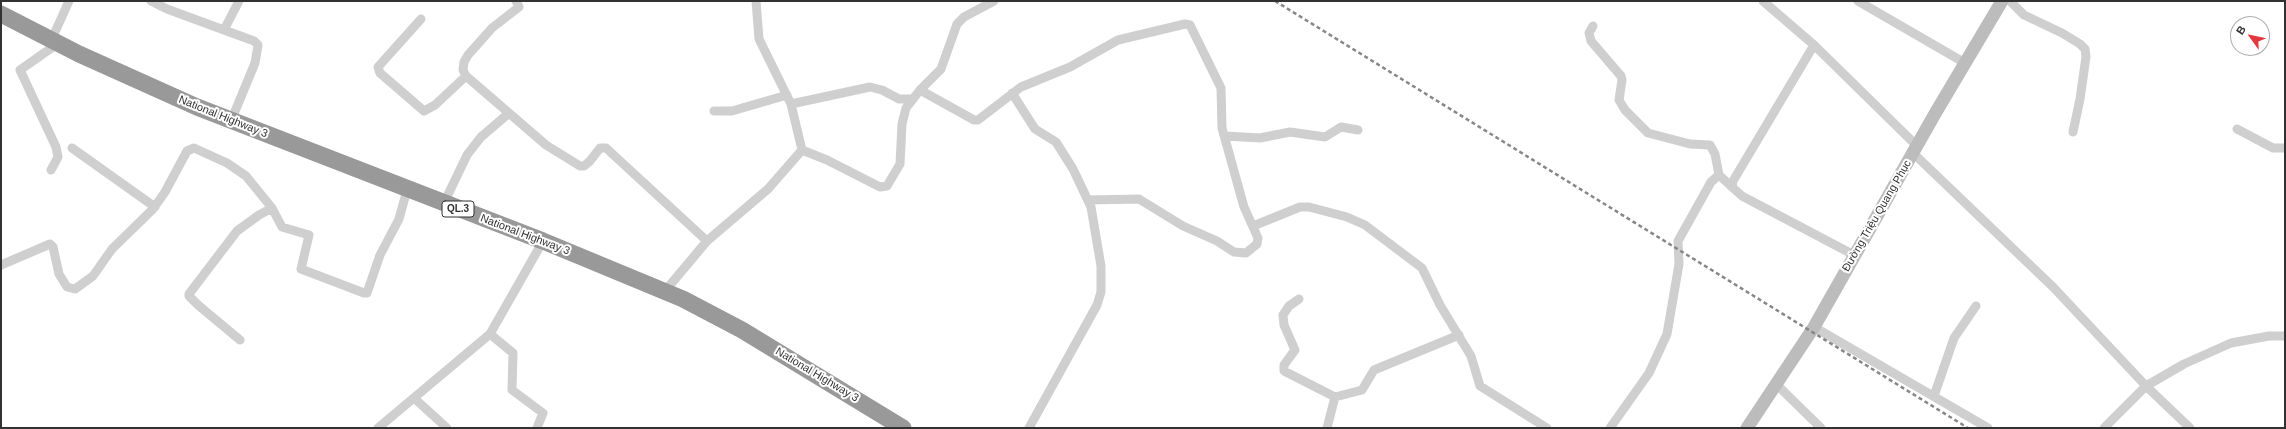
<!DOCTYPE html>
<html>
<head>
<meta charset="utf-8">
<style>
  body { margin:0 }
  #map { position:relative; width:2286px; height:429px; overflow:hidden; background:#fff; font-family:Helvetica,sans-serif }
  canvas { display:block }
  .frame { position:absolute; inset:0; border:2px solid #323232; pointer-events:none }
  .north { position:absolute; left:2230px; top:16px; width:40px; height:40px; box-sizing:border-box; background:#fff; border:1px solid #adadad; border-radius:50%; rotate:303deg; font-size:11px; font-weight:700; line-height:16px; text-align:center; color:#323232 }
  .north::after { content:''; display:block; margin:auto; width:14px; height:18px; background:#e3393e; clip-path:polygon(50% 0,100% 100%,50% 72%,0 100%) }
</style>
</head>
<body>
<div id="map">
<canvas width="2286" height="429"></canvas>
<div class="frame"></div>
<div class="north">B</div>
</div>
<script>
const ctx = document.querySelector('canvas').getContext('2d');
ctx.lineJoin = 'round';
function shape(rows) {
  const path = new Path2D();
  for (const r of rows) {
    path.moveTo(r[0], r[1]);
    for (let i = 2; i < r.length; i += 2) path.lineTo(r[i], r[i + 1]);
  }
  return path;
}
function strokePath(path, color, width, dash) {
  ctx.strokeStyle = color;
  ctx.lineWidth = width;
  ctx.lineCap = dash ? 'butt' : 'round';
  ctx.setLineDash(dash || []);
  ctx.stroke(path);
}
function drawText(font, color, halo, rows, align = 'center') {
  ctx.font = font + ' Helvetica,sans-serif';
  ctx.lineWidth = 4;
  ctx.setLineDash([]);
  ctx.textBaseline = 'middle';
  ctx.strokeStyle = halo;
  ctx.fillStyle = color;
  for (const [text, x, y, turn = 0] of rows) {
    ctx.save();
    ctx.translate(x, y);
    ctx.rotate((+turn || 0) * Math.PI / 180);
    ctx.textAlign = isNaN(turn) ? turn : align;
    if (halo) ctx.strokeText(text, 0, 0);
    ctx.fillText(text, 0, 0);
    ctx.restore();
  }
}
strokePath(shape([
  [151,1,167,9,254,41,258,45,255,63,231,121],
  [516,1,519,7,492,28,468,55,464,62,463,70,466,76,546,145,580,166,584,166,590,161,600,148,606,148,707,241],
  [756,1,759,39,791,104,802,150],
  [1763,1,1814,45,1917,146],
  [1858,1,1965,63],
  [2010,1,2024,15,2062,33,2080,44,2085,49,2086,57,2080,99,2073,132],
  [421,19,378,67,380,73,424,111,435,105,466,76],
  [1593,26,1589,33,1591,41,1621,76,1622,80,1619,100,1625,110,1648,133,1690,144,1710,145,1715,154,1719,175,1732,187],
  [224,30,239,1],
  [51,41,69,1],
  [1814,45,1733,181,1732,187,1742,196,1854,255],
  [920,90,974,120,978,120,1021,87,1070,67,1118,40,1185,24,1190,25,1221,88,1222,128,1244,207,1258,238,1257,244,1246,253,1234,252,1217,241,1183,226,1139,199,1088,200],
  [1012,93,1035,129,1056,142,1073,169,1091,207,1101,266,1101,292,1097,305,1029,428],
  [791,104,870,87,882,90,899,99,912,99],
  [714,111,732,111,787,95],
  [2237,129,2273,148,2285,148],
  [1225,136,1260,138,1290,132,1325,137,1341,127,1358,130],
  [72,148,155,207],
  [802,150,827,160,880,187,887,186,900,164,902,124,906,108,920,90,941,69,957,24,964,17,994,1],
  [1913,153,2053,287,2146,386,2190,428],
  [51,170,58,157,56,147,20,70,57,44],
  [444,203,467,155,481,137,509,113],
  [1253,226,1300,207,1309,207,1347,217,1365,225,1422,268,1440,305,1471,356,1480,386,1547,428],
  [1,265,50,244,53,247,59,274,67,287,75,289,93,276,112,249,153,209,165,192,187,151,194,148,227,163,246,176,272,208,282,227,309,235,301,269,364,293,367,293,380,255,399,219,407,190],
  [665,291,707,241,768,189,802,150],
  [1299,299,1289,306,1283,315,1284,325,1295,350,1284,365,1284,371,1335,397],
  [1814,327,1988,428],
  [490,334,513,353,512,390,543,413,537,428],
  [240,340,198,305,189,296,189,294,237,231,259,215,272,208],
  [1776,384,1821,428],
  [1934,396,1954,338,1976,306],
  [414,398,447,428],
  [378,428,490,334,543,241],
  [1327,428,1335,397,1362,390,1374,370,1459,335],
  [1610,428,1649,373,1667,334,1679,264,1678,241,1711,182,1719,175],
  [2104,428,2146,386,2184,364,2231,343,2269,336,2285,336]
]), '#cfcfcf', 9);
strokePath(shape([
  [1747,428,1814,327,1936,112,2002,1]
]), '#bcbcbc', 13);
strokePath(shape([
  [1,14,79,54,197,107,543,241,683,299,742,330,903,428]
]), '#999', 17);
strokePath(shape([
  [1275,1,1968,428]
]), '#878787', 2.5, [4, 3]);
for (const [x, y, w] of [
  [458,209,32]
]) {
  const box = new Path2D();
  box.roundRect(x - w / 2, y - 8, w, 16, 3);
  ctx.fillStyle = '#fff';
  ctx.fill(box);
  strokePath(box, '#323232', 1);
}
drawText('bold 10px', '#323232', null, [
  ["QL.3",458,209]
]);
drawText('11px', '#323232', '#fff', [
  ["National Highway 3",223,117,22],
  ["Đường Triệu Quang Phục",1877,216,-60],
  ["National Highway 3",525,235,21],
  ["National Highway 3",817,375,31]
]);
</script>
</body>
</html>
